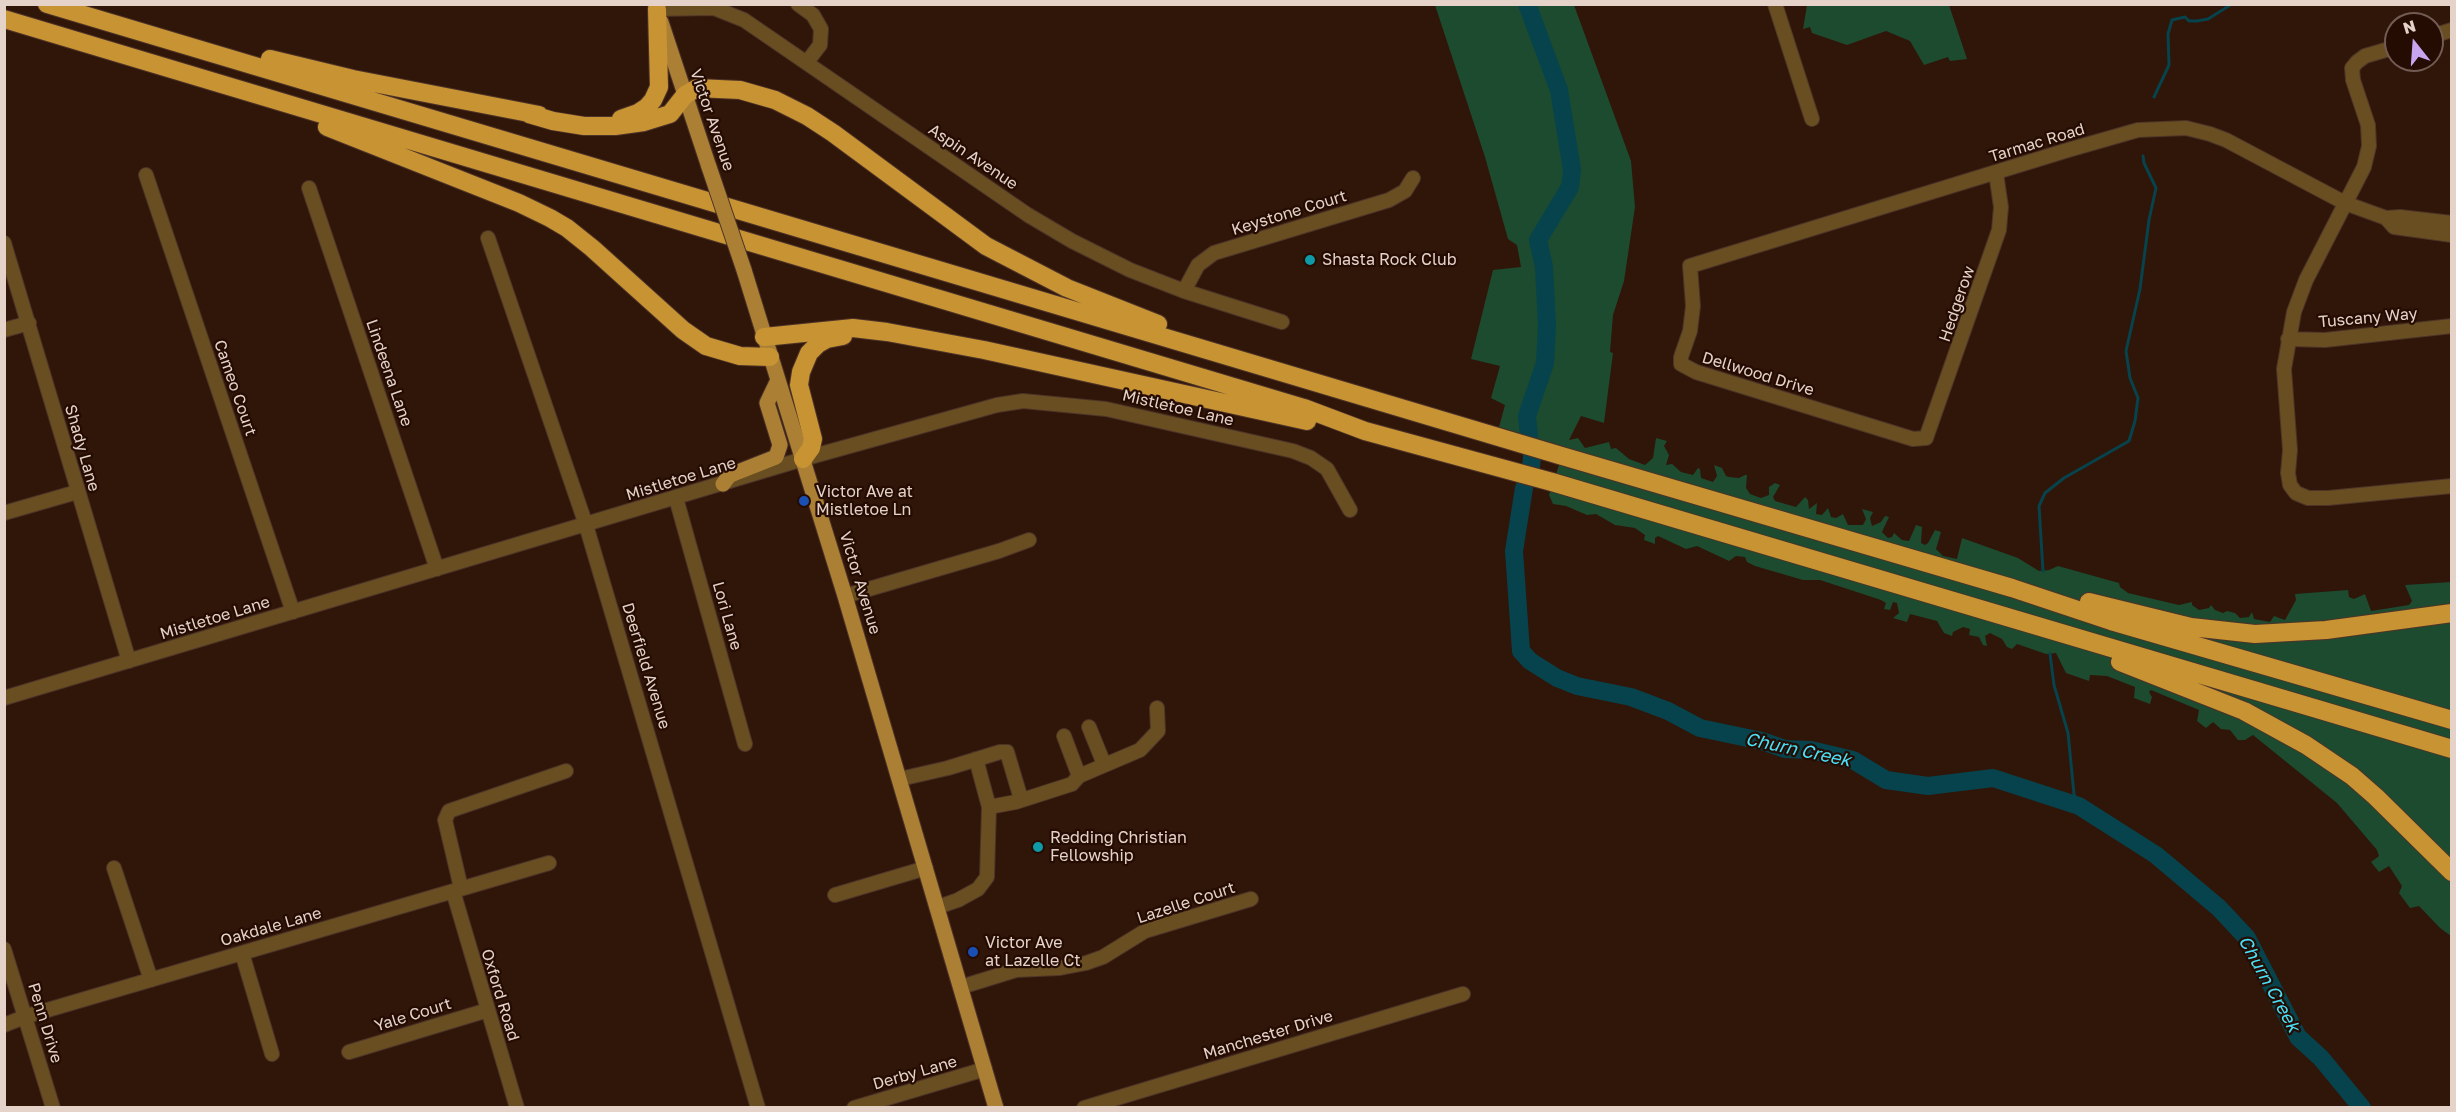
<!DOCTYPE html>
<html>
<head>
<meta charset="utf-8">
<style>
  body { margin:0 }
  #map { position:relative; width:2456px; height:1112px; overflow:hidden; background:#301509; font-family:"Golos Text",sans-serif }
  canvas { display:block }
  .frame { position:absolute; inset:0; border:6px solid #e5d2c9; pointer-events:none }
  .north { position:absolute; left:2384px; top:12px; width:60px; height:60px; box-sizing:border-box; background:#250c02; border:2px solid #725b52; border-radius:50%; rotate:343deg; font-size:16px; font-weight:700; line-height:24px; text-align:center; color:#e5d2c9 }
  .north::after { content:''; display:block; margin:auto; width:21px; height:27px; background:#c7a6ef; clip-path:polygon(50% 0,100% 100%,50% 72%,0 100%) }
</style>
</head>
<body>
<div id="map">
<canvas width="2456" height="1112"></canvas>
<div class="frame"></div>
<div class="north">N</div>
</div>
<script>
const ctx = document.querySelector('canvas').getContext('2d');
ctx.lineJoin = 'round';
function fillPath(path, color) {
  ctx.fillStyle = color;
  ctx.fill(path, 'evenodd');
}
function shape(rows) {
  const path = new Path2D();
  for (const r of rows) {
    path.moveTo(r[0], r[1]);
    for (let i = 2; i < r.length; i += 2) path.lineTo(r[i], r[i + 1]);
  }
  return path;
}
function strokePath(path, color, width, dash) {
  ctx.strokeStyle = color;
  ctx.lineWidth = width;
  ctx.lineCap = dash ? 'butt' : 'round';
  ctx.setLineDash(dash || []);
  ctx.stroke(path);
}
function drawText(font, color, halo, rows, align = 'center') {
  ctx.font = font + ' "Golos Text",sans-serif';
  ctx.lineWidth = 4.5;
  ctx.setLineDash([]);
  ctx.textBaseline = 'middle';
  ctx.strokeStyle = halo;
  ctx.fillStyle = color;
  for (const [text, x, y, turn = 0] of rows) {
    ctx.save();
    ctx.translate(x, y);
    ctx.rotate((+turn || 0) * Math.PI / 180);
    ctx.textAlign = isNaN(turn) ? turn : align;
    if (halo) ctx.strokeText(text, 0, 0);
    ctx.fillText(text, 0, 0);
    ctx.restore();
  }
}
fillPath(shape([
  [1435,5,1574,5,1631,161,1635,207,1624,281,1613,315,1610,352,1613,353,1604,423,1581,416,1569,440,1578,438,1585,448,1609,442,1611,449,1616,448,1629,459,1645,465,1653,458,1656,438,1667,441,1664,446,1669,455,1666,465,1672,464,1681,472,1693,475,1698,468,1700,469,1701,478,1713,482,1717,476,1714,465,1722,468,1726,476,1729,477,1739,478,1745,475,1747,475,1746,488,1750,494,1761,498,1769,495,1769,487,1775,483,1780,485,1773,497,1775,501,1796,507,1805,497,1808,500,1809,509,1817,503,1816,514,1822,515,1828,508,1831,517,1836,518,1843,514,1848,525,1863,525,1866,519,1862,509,1873,512,1870,518,1872,526,1881,522,1885,516,1889,517,1882,532,1888,538,1892,537,1894,533,1902,540,1909,541,1916,525,1922,527,1921,543,1925,545,1928,543,1935,530,1941,532,1936,549,1943,556,1957,559,1962,538,2018,558,2039,571,2049,570,2058,566,2119,583,2120,587,2128,593,2179,605,2192,602,2192,605,2199,610,2209,608,2211,605,2215,610,2223,613,2227,611,2235,613,2240,618,2249,617,2252,612,2254,619,2270,622,2274,616,2285,620,2296,600,2295,594,2348,590,2349,597,2354,599,2365,594,2371,611,2409,605,2412,601,2405,585,2451,582,2451,936,2440,928,2419,906,2410,908,2399,893,2402,886,2389,866,2379,872,2371,862,2379,856,2377,850,2337,803,2253,735,2245,740,2238,740,2230,730,2221,729,2213,722,2206,728,2197,721,2199,710,2151,690,2149,692,2152,697,2150,704,2134,698,2135,687,2107,676,2090,675,2089,681,2066,673,2056,653,2046,654,2017,644,2012,649,2007,647,2002,639,1990,633,1985,636,1987,646,1983,645,1979,637,1969,635,1970,629,1963,627,1953,632,1952,636,1944,633,1937,621,1910,614,1907,622,1893,618,1899,613,1897,603,1893,602,1890,610,1884,609,1886,603,1881,600,1820,580,1803,580,1755,566,1747,562,1745,557,1736,556,1729,561,1697,546,1686,549,1658,536,1655,538,1655,544,1644,540,1645,535,1635,528,1615,525,1596,514,1587,515,1566,506,1553,504,1549,495,1565,447,1499,427,1505,405,1491,398,1500,366,1471,359,1493,270,1521,267,1517,245,1508,239,1485,157],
  [1807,5,1949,5,1967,59,1950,61,1948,57,1924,65,1910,41,1886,31,1847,45,1812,33,1810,27,1803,29]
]), '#1c4b2f');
strokePath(shape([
  [2154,97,2169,65,2168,34,2172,20,2185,17,2189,21,2197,21,2208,19,2232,4],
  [2043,571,2039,506,2045,493,2064,478,2129,441,2135,421,2138,398,2130,378,2126,351,2140,289,2149,220,2156,188,2144,163,2143,156],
  [2050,654,2054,685,2068,733,2074,794,2079,806]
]), '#06434c', 3);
strokePath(shape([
  [1527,4,1559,90,1572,170,1570,187,1538,240,1544,267,1547,326,1545,363,1527,416,1529,436],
  [1531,468,1532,456],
  [1524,488,1514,551,1521,651,1530,661,1557,678,1577,686,1631,697,1668,711,1700,728,1762,741,1785,749,1811,750,1853,760,1886,780,1928,786,1993,778,2079,806,2156,855,2219,908,2247,938,2298,1037,2321,1058,2362,1108]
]), '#06434c', 18);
const minor = shape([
  [798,4,813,15,821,29,820,45,807,62],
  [1775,4,1812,119],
  [657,9,714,8,744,20,1028,215,1072,241,1130,270,1184,291,1282,322],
  [2432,36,2452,30],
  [2396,47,2365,56,2357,62,2352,68,2353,80,2368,125,2369,146,2364,167,2306,280,2294,312,2284,369,2290,450,2288,473,2290,485,2296,493,2308,498,2328,498,2452,486],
  [1996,173,2001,207,1999,230,1926,438,1913,439,1696,372,1681,364,1681,357,1690,331,1693,306,1690,266,2068,150,2138,130,2186,128,2210,134,2226,140,2345,203,2386,218,2400,217,2452,223],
  [146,175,293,612],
  [309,188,437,569],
  [2386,218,2394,227,2452,235],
  [488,238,586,525,758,1108],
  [4,243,129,661],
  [1184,291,1198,265,1214,253,1389,200,1405,191,1413,178],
  [4,330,29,323],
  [2288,339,2325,340,2452,326],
  [676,498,745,744],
  [4,513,77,492],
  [845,596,999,551,1029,540],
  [4,698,803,459,997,405,1023,401,1106,409,1293,451,1311,458,1327,469,1350,510],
  [1089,727,1104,764],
  [1064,736,1079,776],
  [900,779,948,768,1000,752,1007,752,1021,799],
  [989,807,1016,802,1072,784,1079,776,1140,750,1158,731,1157,708],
  [114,868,151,980],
  [461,888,445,820,449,811,566,771],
  [453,891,517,1108],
  [835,895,926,868],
  [938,907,958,900,978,889,987,877,989,807,976,759],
  [4,949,53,1108],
  [242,953,272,1054],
  [961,987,1016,970,1060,968,1086,963,1103,957,1145,931,1251,899],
  [4,1025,27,1016,549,863],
  [349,1052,488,1010],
  [854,1108,985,1069],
  [1084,1108,1463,994]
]);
const major = shape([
  [661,22,709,167],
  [744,270,845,596,996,1108],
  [723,484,729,476,738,472,776,457,780,445,767,403,778,380]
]);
const highway = shape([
  [47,4,1562,456,2012,588,2111,621,2452,720],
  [4,19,1304,408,1365,431,1552,482,2452,749],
  [270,59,353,79,539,115],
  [529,114,553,121,584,126,615,126,644,122,670,114,685,95,697,88,740,90,775,100,807,116,833,133,986,246,1067,288,1158,324],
  [621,119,638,113,647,107,653,100,659,87,657,9],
  [327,127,519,203,550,218,567,228,592,248,683,330,706,346,740,356,770,357],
  [764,337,853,328,887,332,984,350,1307,421],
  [803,459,811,448,813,439,799,385,801,372,809,353,818,344,827,339,843,336],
  [2089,602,2191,627,2255,634,2326,630,2452,613],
  [2120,662,2244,711,2306,745,2352,776,2376,797,2452,872]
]);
strokePath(minor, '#4d3328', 16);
strokePath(major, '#4d3328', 17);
strokePath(highway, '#4d3328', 20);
strokePath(minor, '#684e21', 14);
strokePath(major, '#ac8034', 15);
strokePath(highway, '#c89333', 18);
const majorBridge = shape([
  [709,167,744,270]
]);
strokePath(majorBridge, '#4d3328', 17, []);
strokePath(majorBridge, '#ac8034', 15);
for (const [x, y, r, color] of [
  [1310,260,6,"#0f9aa8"],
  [804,501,6,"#1a4fb4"],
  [1038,847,6,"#0f9aa8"],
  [973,952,6,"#1a4fb4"]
]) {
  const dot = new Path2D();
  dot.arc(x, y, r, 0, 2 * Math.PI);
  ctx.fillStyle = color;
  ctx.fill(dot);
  strokePath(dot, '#250c02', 2);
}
drawText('16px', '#e5d2c9', '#250c02', [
  ["Victor Avenue",712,120,71],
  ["Tarmac Road",2037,143,-17],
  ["Aspin Avenue",973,157,34],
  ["Keystone Court",1289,213,-17],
  ["Hedgerow",1957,304,-71],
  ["Tuscany Way",2368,318,-5],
  ["Lindeena Lane",389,373,71],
  ["Dellwood Drive",1758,374,17],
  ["Cameo Court",235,388,71],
  ["Mistletoe Lane",1178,408,13],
  ["Shady Lane",82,448,74],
  ["Mistletoe Lane",681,479,-17],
  ["Victor Avenue",860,583,73],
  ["Lori Lane",727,616,74],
  ["Mistletoe Lane",215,618,-17],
  ["Deerfield Avenue",646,666,73],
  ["Lazelle Court",1186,903,-18],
  ["Oakdale Lane",271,927,-16],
  ["Oxford Road",500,995,73],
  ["Yale Court",413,1015,-17],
  ["Penn Drive",45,1023,73],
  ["Manchester Drive",1268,1035,-17],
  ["Derby Lane",915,1073,-16]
]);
drawText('16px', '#e5d2c9', '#250c02', [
  ["Shasta Rock Club",1322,260],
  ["Victor Ave at",816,492],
  ["Mistletoe Ln",816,510],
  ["Redding Christian",1050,838],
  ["Fellowship",1050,856],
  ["Victor Ave",985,943],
  ["at Lazelle Ct",985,961]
], 'left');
drawText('italic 18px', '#49e0f8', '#250c02', [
  ["Churn Creek",1798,750,12],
  ["Churn Creek",2269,984,61]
]);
</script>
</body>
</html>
